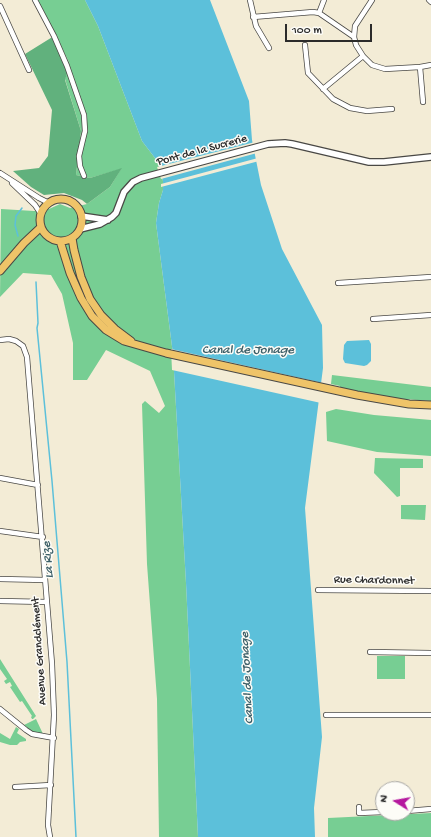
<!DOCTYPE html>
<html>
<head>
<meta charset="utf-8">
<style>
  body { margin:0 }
  #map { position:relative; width:431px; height:837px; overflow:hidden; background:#f3ecd6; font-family:"Gochi Hand",sans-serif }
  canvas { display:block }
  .north { position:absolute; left:375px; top:781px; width:40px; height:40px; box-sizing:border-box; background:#fdfcf7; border:1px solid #a9a8a5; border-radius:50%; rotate:281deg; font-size:11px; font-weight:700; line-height:16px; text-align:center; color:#2b2b2b }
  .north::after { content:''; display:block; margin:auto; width:14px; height:18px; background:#b5179e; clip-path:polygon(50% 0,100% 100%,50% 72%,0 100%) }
  .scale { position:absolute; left:285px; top:24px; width:87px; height:18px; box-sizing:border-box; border:2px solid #2b2b2b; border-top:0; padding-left:5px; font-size:12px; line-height:14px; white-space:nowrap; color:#2b2b2b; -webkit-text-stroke:3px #fdfcf7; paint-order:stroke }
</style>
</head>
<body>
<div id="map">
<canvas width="431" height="837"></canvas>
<div class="north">N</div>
<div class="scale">100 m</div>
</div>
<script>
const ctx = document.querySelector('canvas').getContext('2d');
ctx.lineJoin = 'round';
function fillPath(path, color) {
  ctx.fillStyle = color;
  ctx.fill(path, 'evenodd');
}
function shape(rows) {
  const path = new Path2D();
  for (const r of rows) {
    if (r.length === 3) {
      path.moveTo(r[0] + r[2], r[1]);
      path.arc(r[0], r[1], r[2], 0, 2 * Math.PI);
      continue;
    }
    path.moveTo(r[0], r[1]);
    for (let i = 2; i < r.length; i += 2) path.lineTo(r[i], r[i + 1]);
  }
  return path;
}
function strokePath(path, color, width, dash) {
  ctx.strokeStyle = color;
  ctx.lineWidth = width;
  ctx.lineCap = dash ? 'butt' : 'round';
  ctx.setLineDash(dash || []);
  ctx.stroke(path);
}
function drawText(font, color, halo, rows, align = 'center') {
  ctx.font = font + ' "Gochi Hand",sans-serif';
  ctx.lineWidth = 3;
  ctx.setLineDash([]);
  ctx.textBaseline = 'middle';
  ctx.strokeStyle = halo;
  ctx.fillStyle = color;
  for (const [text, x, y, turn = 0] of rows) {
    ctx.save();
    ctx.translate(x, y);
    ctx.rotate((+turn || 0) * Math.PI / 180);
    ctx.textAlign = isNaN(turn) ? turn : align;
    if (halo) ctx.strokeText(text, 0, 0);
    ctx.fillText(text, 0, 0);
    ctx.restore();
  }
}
fillPath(shape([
  [37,0,85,0,98,26,142,141,158,162,163,181,163,190,159,203,156,223,173,354,186,583,198,837,159,837,157,699,147,564,142,404,145,401,159,413,165,406,150,371,106,350,87,380,73,380,73,343,62,294,51,275,23,273,0,297,1,209,34,211,49,209,60,204,70,208,87,204,110,187,121,169,90,178,76,175,81,131,65,79,70,64],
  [332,375,431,387,431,401,391,398,340,389,340,386,331,384],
  [336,409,374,415,431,420,431,456,377,452,327,441,326,412],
  [375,458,423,459,423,468,400,468,400,496,397,497,374,473],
  [401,505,426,505,425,520,401,519],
  [377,656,405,656,405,679,377,679],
  [0,659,36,716,33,719,32,719,31,717,32,716,22,701,20,702,10,687,12,686,10,682,6,684,4,681,7,679,0,669],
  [36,719,43,734,33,732,24,725],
  [16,727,19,729,17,733,26,739,26,741,20,742,17,745,10,745,0,742,0,733,10,739],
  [431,813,431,837,328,837,328,818]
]), '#77ce93');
fillPath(shape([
  [54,36,70,64,65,80,81,131,76,175,90,178,122,168,110,187,87,204,82,200,64,193,44,195,31,187,13,171,39,168,48,156,52,110,25,54]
]), '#61b17d');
fillPath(shape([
  [85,0,210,0,249,101,252,140,261,185,282,249,322,325,323,368,305,508,322,737,314,808,315,837,198,837,186,583,173,354,156,223,159,203,163,190,163,181,158,162,142,141,98,26],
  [369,340,371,344,371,361,367,365,364,366,345,363,343,359,344,345,347,341]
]), '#5cc0da');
fillPath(shape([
  [255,142,257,153,161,179,157,167],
  [258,158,259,161,161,187,161,184],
  [171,349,323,383,321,403,172,370]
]), '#f3ecd6');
strokePath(shape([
  [18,236,15,225,16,216,22,208],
  [36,282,38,323,37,328,52,481,67,662,76,837]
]), '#5cc0da', 1.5);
const minor = shape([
  [35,0,54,36,67,66,84,115,85,131,79,156,80,166,84,176],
  [250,0,256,26,269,48],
  [372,0,355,26,354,37,356,45,363,56,372,65,385,69,420,67,431,65],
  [429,0,431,2],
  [0,6,29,70],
  [319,13,324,0],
  [253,17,313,12,319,13,354,37],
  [305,45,308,73,333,99,350,108,367,111,392,109],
  [420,67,423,102],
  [323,89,363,56],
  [0,173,39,198,49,203],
  [12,183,35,205,41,214],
  [338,283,431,277],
  [373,319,431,315],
  [0,340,9,339,16,341,23,346,27,357,52,664,54,715,48,825,50,837],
  [0,478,38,485],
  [0,531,43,537],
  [0,579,45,580],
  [318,590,431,591],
  [0,601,47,602],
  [370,652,431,653],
  [0,709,26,730,32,734,54,738],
  [326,715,431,715],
  [15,787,51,785],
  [359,807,359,813,383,812],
  [407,811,431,809]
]);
const tertiary = shape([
  [81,216,108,220],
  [80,229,100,224,112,217,116,213,124,192,133,182,141,178,268,144,285,143,292,144,369,162,384,162,431,157]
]);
const primary = shape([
  [61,220,21],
  [72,238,74,250,81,277,90,299,101,315,115,329,131,341],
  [60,241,70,273,81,298,92,316,106,330,124,341,166,353,357,395,409,404,431,405],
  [0,271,24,243,41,227]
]);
strokePath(minor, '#494845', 6);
strokePath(tertiary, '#494845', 8);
strokePath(primary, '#494845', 9);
strokePath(minor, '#fff', 4.5);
strokePath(tertiary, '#fff', 5.5);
strokePath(primary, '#efc469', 7);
drawText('12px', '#2b2b2b', '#fdfcf7', [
  ["Pont de la Sucrerie",202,151,-15],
  ["Rue Chardonnet",374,581,1],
  ["Avenue Grandclément",40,651,-94]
]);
drawText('italic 13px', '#3c5f68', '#fdfcf7', [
  ["Canal de Jonage",248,351],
  ["La Rize",49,560,-95],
  ["Canal de Jonage",248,678,-93]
]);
</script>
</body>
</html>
